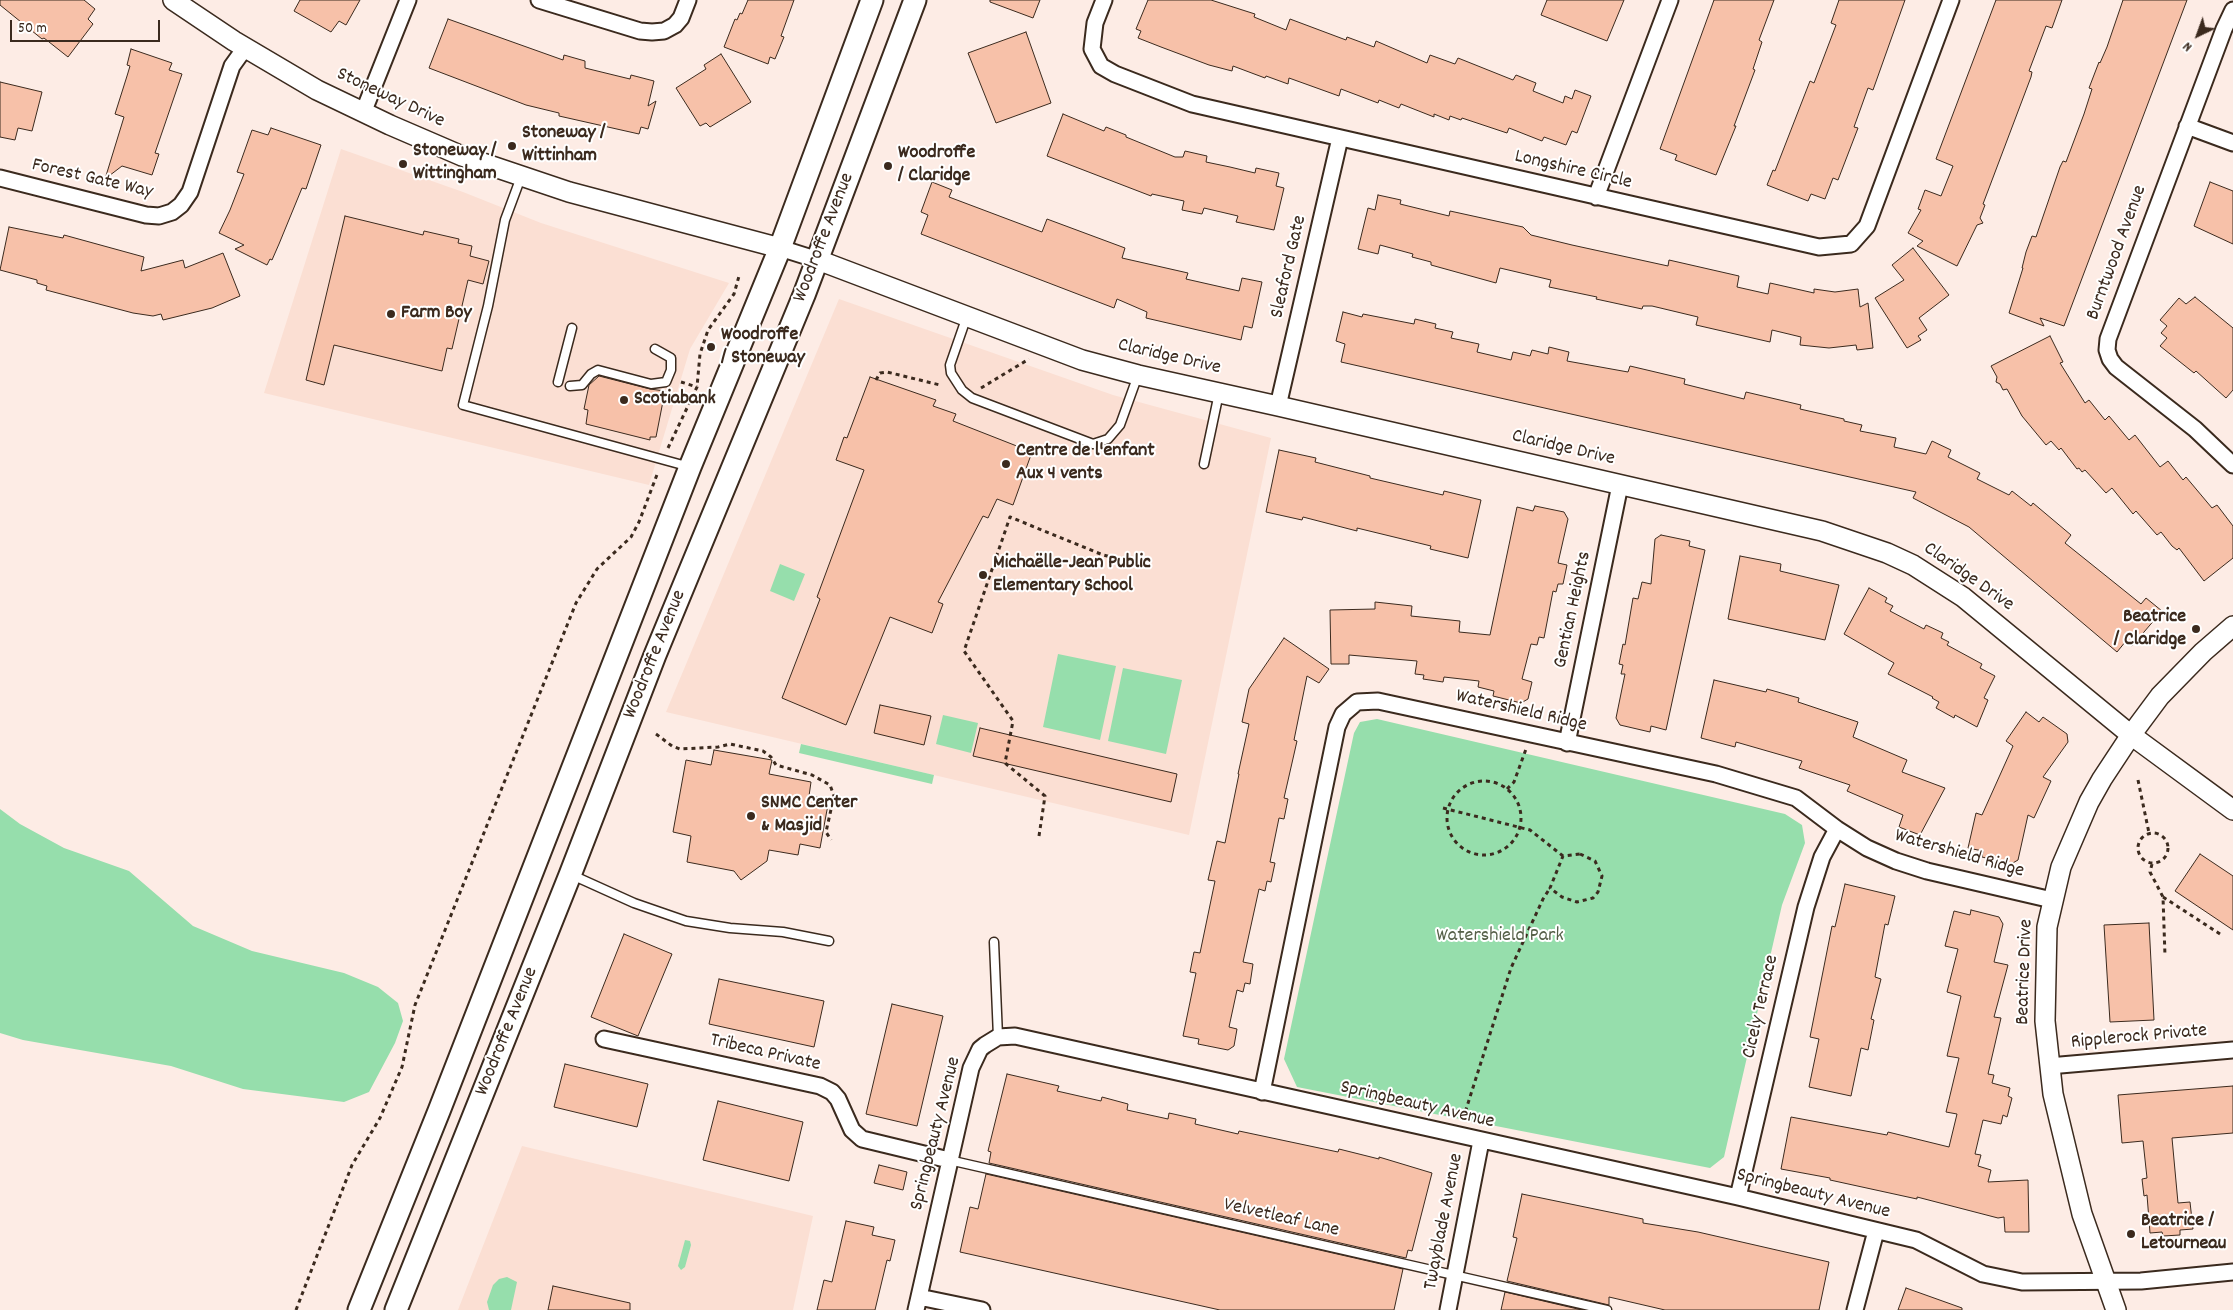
<!DOCTYPE html>
<html>
<head>
<meta charset="utf-8">
<style>
  body { margin:0 }
  #map { position:relative; width:2233px; height:1310px; overflow:hidden; background:#fdece5; font-family:Dekko,sans-serif }
  canvas { display:block }
  .north { position:absolute; left:2173px; top:10px; width:50px; height:50px; -webkit-text-stroke:4px #fff; paint-order:stroke; rotate:222deg; font-size:14px; font-weight:700; line-height:20px; text-align:center; color:#3b2a1e }
  .north::after { content:''; display:block; margin:auto; width:18px; height:22px; background:#3b2a1e; clip-path:polygon(50% 0,100% 100%,50% 72%,0 100%) }
  .scale { position:absolute; left:10px; top:20px; width:150px; height:22px; box-sizing:border-box; border:2px solid #3b2a1e; border-top:0; padding-left:6px; font-size:15px; line-height:18px; white-space:nowrap; color:#3b2a1e; -webkit-text-stroke:4px #fff; paint-order:stroke }
</style>
</head>
<body>
<div id="map">
<canvas width="2233" height="1310"></canvas>
<div class="north">N</div>
<div class="scale">50 m</div>
</div>
<script>
const ctx = document.querySelector('canvas').getContext('2d');
ctx.lineJoin = 'round';
function fillPath(path, color) {
  ctx.fillStyle = color;
  ctx.fill(path, 'evenodd');
}
function shape(rows) {
  const path = new Path2D();
  for (const r of rows) {
    if (r.length === 3) {
      path.moveTo(r[0] + r[2], r[1]);
      path.arc(r[0], r[1], r[2], 0, 2 * Math.PI);
      continue;
    }
    path.moveTo(r[0], r[1]);
    for (let i = 2; i < r.length; i += 2) path.lineTo(r[i], r[i + 1]);
  }
  return path;
}
function strokePath(path, color, width, dash) {
  ctx.strokeStyle = color;
  ctx.lineWidth = width;
  ctx.lineCap = dash ? 'butt' : 'round';
  ctx.setLineDash(dash || []);
  ctx.stroke(path);
}
function drawText(font, color, halo, rows, align = 'center') {
  ctx.font = font + ' Dekko,sans-serif';
  ctx.lineWidth = 4;
  ctx.setLineDash([]);
  ctx.textBaseline = 'middle';
  ctx.strokeStyle = halo;
  ctx.fillStyle = color;
  for (const [text, x, y, turn = 0] of rows) {
    ctx.save();
    ctx.translate(x, y);
    ctx.rotate((+turn || 0) * Math.PI / 180);
    ctx.textAlign = isNaN(turn) ? turn : align;
    if (halo) ctx.strokeText(text, 0, 0);
    ctx.fillText(text, 0, 0);
    ctx.restore();
  }
}
fillPath(shape([
  [341,149,463,192,541,223,729,283,690,349,649,485,264,393],
  [839,299,1113,395,1271,438,1189,835,666,712],
  [522,1146,813,1216,793,1310,458,1310]
]), '#fbdfd3');
fillPath(shape([
  [780,564,805,574,794,601,770,591],
  [1058,654,1116,666,1100,740,1043,727],
  [1123,668,1182,680,1166,754,1108,741],
  [943,715,978,723,971,753,936,744],
  [1377,719,1785,814,1802,825,1805,843,1782,905,1724,1157,1710,1168,1297,1087,1284,1059,1354,733,1360,722],
  [801,744,934,775,932,784,799,753],
  [0,809,20,824,64,848,129,871,193,926,252,951,344,973,378,987,398,1003,403,1021,395,1043,369,1092,344,1102,243,1089,171,1066,23,1040,0,1033],
  [685,1240,690,1241,691,1245,685,1267,681,1270,678,1266],
  [507,1277,517,1282,511,1310,489,1310,487,1302,493,1285,499,1279]
]), '#96deac');
const building = shape([
  [0,0,84,0,95,9,88,19,93,24,68,57,44,38,42,39,0,5,0,0],
  [300,0,360,0,346,25,339,21,331,32,294,11,300,0],
  [748,0,794,0,781,36,784,37,775,59,770,57,768,64,724,47,735,19,737,20,740,13,742,14,748,0],
  [990,0,1040,0,1033,18,990,2,990,0],
  [1148,0,1211,0,1255,14,1254,17,1286,30,1290,19,1346,40,1347,37,1374,47,1376,41,1427,63,1430,55,1455,64,1458,58,1513,80,1516,75,1536,83,1533,91,1563,103,1565,96,1572,99,1575,90,1591,96,1577,133,1572,131,1566,145,1544,137,1542,141,1509,128,1507,133,1462,118,1461,120,1450,116,1449,120,1434,114,1434,117,1401,104,1399,108,1379,100,1378,103,1341,89,1339,96,1289,78,1288,84,1266,76,1265,78,1233,66,1232,71,1209,65,1161,47,1138,38,1141,31,1136,29,1148,0],
  [1547,0,1624,0,1607,41,1541,15,1547,0],
  [1714,0,1774,0,1759,40,1762,42,1753,69,1755,70,1734,126,1736,126,1716,175,1675,160,1677,155,1660,149,1714,0],
  [1839,0,1905,0,1873,90,1868,88,1854,127,1858,128,1838,180,1833,178,1825,199,1811,194,1808,201,1767,185,1773,170,1775,171,1810,81,1814,83,1836,25,1831,23,1839,0],
  [1996,0,2062,0,2052,28,2046,26,2029,71,2032,72,2031,77,1983,204,1985,205,1980,218,1983,223,1977,225,1957,266,1917,246,1923,241,1908,233,1921,210,1918,209,1925,190,1941,196,1953,166,1936,159,1996,0],
  [2123,0,2187,0,2064,326,2040,318,2044,326,2009,313,2023,268,2022,268,2026,252,2032,236,2036,237,2060,167,2063,161,2066,162,2084,114,2092,89,2089,88,2099,62,2100,63,2107,47,2123,0],
  [448,19,563,60,564,55,585,61,585,68,630,79,631,75,654,81,648,106,656,101,648,129,641,127,639,134,559,116,559,113,526,105,429,68,448,19],
  [1026,32,1051,103,996,123,968,53,1026,32],
  [131,49,172,63,169,70,182,74,155,153,159,154,152,175,122,166,105,179,124,117,115,114,127,76,130,66,127,65,131,49],
  [721,54,751,102,710,127,706,123,700,126,676,88,706,69,704,65,721,54],
  [0,82,42,92,32,131,18,128,15,140,0,137,0,82],
  [1063,114,1104,131,1106,127,1126,135,1126,137,1175,157,1183,157,1185,151,1207,156,1206,162,1230,167,1255,173,1256,168,1279,173,1276,186,1284,188,1274,230,1236,222,1238,216,1204,208,1202,214,1182,210,1184,201,1152,194,1151,196,1047,156,1063,114],
  [271,128,321,145,306,189,302,188,279,244,272,260,270,259,267,265,235,249,244,245,219,233,230,210,244,174,237,172,252,130,268,135,271,128],
  [932,182,952,190,949,197,1010,220,1042,232,1047,219,1125,248,1122,258,1188,273,1186,279,1239,291,1242,278,1262,282,1252,328,1244,326,1241,340,1146,318,1147,312,1117,299,1114,308,921,234,928,215,921,212,932,182],
  [2210,182,2233,191,2233,244,2194,226,2210,182],
  [1378,195,1401,200,1400,204,1449,216,1450,211,1523,227,1531,235,1572,245,1668,266,1669,260,1739,276,1737,287,1768,294,1770,283,1814,293,1814,289,1835,292,1858,289,1860,307,1868,303,1873,348,1857,350,1856,345,1829,348,1800,345,1801,337,1772,330,1770,342,1696,325,1698,317,1652,306,1643,306,1642,309,1596,299,1597,297,1549,287,1551,280,1500,268,1496,283,1431,265,1431,262,1412,257,1413,254,1380,245,1378,254,1358,249,1368,208,1375,210,1378,195],
  [345,216,423,235,424,231,459,239,458,243,472,246,470,256,489,261,483,284,468,280,452,349,447,348,442,371,334,345,324,385,306,380,345,216],
  [9,227,63,238,64,235,144,257,141,271,183,260,185,268,223,253,240,296,212,308,163,320,161,314,153,316,133,313,46,290,47,286,37,283,37,280,0,270,9,227],
  [1913,248,1949,295,1919,318,1927,330,1918,336,1921,340,1907,348,1875,298,1904,280,1892,265,1913,248],
  [2195,297,2233,328,2233,390,2226,398,2196,371,2194,373,2160,346,2167,338,2161,333,2167,326,2160,320,2179,298,2186,304,2195,297],
  [1343,312,1362,317,1363,314,1414,324,1415,319,1436,324,1435,328,1453,332,1451,338,1479,344,1477,352,1511,360,1513,352,1530,356,1532,350,1548,354,1549,347,1569,352,1567,361,1628,372,1630,366,1685,379,1684,384,1744,399,1746,392,1801,405,1800,409,1844,419,1844,421,1862,425,1860,431,1896,438,1894,447,1926,454,1932,441,1951,450,1948,457,1980,473,1977,479,2009,495,2012,491,2031,506,2033,503,2071,535,2065,543,2141,604,2146,598,2162,611,2132,646,2126,641,2117,652,1969,527,1913,498,1916,492,1341,362,1345,344,1336,341,1343,312],
  [2050,336,2063,362,2060,363,2085,403,2089,400,2105,420,2109,416,2129,440,2135,435,2160,467,2168,461,2183,480,2186,477,2212,508,2217,505,2233,526,2233,558,2204,581,2179,548,2177,550,2172,546,2161,532,2157,535,2136,511,2133,514,2112,488,2106,493,2085,470,2082,472,2079,468,2077,469,2061,448,2059,450,2051,441,2046,445,2022,416,2007,389,2003,390,2000,384,1996,382,1997,377,1991,366,2050,336],
  [599,376,650,389,665,391,656,437,650,437,650,440,586,424,588,410,584,409,589,385,599,376],
  [870,377,936,400,933,406,956,414,953,421,1032,452,1013,505,997,499,988,518,983,516,938,602,943,604,932,633,890,617,846,725,782,698,820,599,817,597,864,470,836,460,844,437,847,438,870,377],
  [1279,450,1316,458,1315,462,1370,476,1370,478,1443,495,1444,491,1481,500,1468,558,1430,549,1431,546,1357,528,1357,531,1303,517,1302,520,1266,512,1279,450],
  [1535,506,1564,512,1568,519,1558,563,1567,565,1563,584,1558,584,1556,592,1553,591,1544,638,1539,637,1537,645,1531,644,1522,679,1532,682,1528,699,1521,703,1493,696,1494,691,1478,687,1479,681,1444,677,1443,682,1423,679,1424,675,1415,674,1417,661,1349,655,1349,664,1331,664,1330,610,1375,609,1375,602,1412,606,1411,616,1460,621,1459,632,1490,635,1517,507,1533,511,1535,506],
  [1661,535,1690,541,1689,546,1705,550,1666,730,1651,726,1650,732,1620,725,1616,718,1625,674,1621,674,1623,665,1619,664,1623,644,1625,645,1633,598,1638,599,1642,582,1651,584,1655,539,1661,535],
  [1740,556,1781,564,1780,571,1839,585,1825,640,1728,619,1740,556],
  [1869,588,1887,598,1885,602,1893,606,1890,611,1924,629,1926,625,1943,633,1941,638,1949,642,1947,645,1982,664,1980,668,1995,676,1984,698,1988,700,1977,727,1955,715,1954,718,1936,708,1939,702,1932,698,1933,697,1888,674,1894,663,1844,634,1869,588],
  [1284,638,1329,669,1319,683,1307,676,1294,740,1297,741,1284,798,1288,799,1284,819,1279,818,1270,862,1275,863,1271,882,1267,881,1265,891,1259,889,1243,962,1253,964,1250,984,1245,983,1243,992,1237,990,1229,1027,1237,1029,1234,1046,1228,1050,1198,1044,1199,1039,1183,1036,1196,973,1190,972,1194,952,1200,953,1215,881,1208,880,1217,841,1225,843,1239,774,1238,774,1249,724,1242,722,1249,689,1284,638],
  [1714,680,1766,692,1767,689,1799,698,1798,702,1858,722,1853,737,1907,760,1902,772,1945,788,1920,835,1899,827,1903,815,1847,791,1850,785,1799,768,1802,761,1736,742,1735,747,1701,738,1714,680],
  [880,705,931,716,924,745,874,733,880,705],
  [2026,712,2039,722,2043,717,2067,734,2068,742,2043,777,2051,781,2034,818,2028,815,2018,860,2011,864,1982,857,1983,851,1968,848,1976,813,1982,815,2013,746,2006,741,2026,712],
  [980,728,1177,774,1171,802,973,756,980,728],
  [714,750,772,760,769,774,811,782,809,796,829,799,820,848,800,844,798,855,769,850,767,861,741,880,734,871,687,862,691,836,673,832,686,760,711,765,714,750],
  [2200,854,2233,876,2233,930,2175,891,2200,854],
  [1845,884,1895,896,1888,925,1885,924,1875,977,1881,979,1871,1019,1874,1020,1868,1050,1861,1048,1851,1096,1809,1087,1819,1039,1810,1037,1832,926,1835,927,1845,884],
  [1971,910,1999,917,2003,924,1994,962,2008,965,1994,1017,2001,1018,1988,1074,1994,1075,1992,1083,2010,1088,2008,1096,2012,1098,2007,1117,2003,1115,2001,1124,1983,1120,1975,1154,1981,1155,1978,1166,1991,1170,1988,1182,2028,1180,2029,1232,2005,1232,2004,1217,1998,1218,1917,1197,1917,1199,1830,1180,1830,1178,1781,1169,1791,1117,1887,1135,1888,1132,1949,1147,1957,1114,1946,1112,1959,1058,1947,1056,1961,996,1947,992,1958,949,1945,946,1954,911,1970,915,1971,910],
  [2149,923,2154,1020,2110,1022,2104,925,2149,923],
  [624,934,672,954,638,1036,591,1017,624,934],
  [719,979,824,1001,814,1047,709,1024,719,979],
  [892,1004,943,1016,917,1126,866,1114,892,1004],
  [565,1064,648,1084,637,1127,554,1107,565,1064],
  [1007,1074,1059,1086,1057,1091,1101,1101,1102,1097,1128,1104,1127,1110,1168,1119,1169,1113,1196,1119,1195,1124,1238,1134,1239,1131,1338,1152,1339,1149,1379,1159,1379,1157,1432,1173,1412,1251,1408,1250,1406,1258,989,1163,991,1152,988,1151,1007,1074],
  [2233,1086,2233,1133,2172,1138,2178,1203,2190,1202,2193,1229,2180,1230,2180,1235,2163,1236,2162,1232,2150,1233,2147,1195,2144,1196,2142,1179,2147,1178,2143,1141,2122,1143,2118,1095,2233,1086],
  [718,1101,803,1122,789,1181,703,1160,718,1101],
  [879,1165,907,1172,903,1190,874,1183,879,1165],
  [986,1174,1403,1269,1394,1310,1220,1310,960,1252,970,1207,978,1209,986,1174],
  [1522,1194,1643,1219,1643,1223,1698,1232,1829,1262,1819,1310,1665,1310,1609,1297,1609,1305,1507,1281,1517,1238,1513,1237,1522,1194],
  [846,1221,874,1227,872,1235,895,1240,890,1261,887,1260,875,1310,817,1310,824,1280,832,1282,846,1221],
  [553,1286,630,1303,630,1310,548,1310,553,1286],
  [1906,1288,1962,1308,1962,1310,1898,1310,1906,1288],
  [1505,1292,1582,1310,1501,1310,1505,1292]
]);
fillPath(building, '#f7c1a9');
strokePath(building, '#3b2a1e', 1);
const service = shape([
  [521,177,505,220,488,306,463,405,690,467],
  [967,316,950,365,951,373,962,390,972,398,1093,444,1108,439,1120,425,1138,375],
  [558,382,572,328],
  [570,386,582,385,591,374,598,370,651,384,666,382,671,370,671,358,655,349],
  [1204,464,1219,393],
  [572,875,634,903,686,921,730,928,783,932,829,941],
  [994,942,998,1037],
  [949,1160,1607,1310]
]);
const minor = shape([
  [539,0,640,31,652,32,664,31,675,25,681,18,688,0],
  [1104,0,1095,23,1092,49,1101,66,1115,74,1192,104,1819,247,1851,244,1867,226,1951,0],
  [2233,10,2224,29,2108,339,2107,350,2110,359,2116,367,2195,429,2233,465],
  [363,113,408,0],
  [2187,126,2233,143],
  [0,178,146,215,159,216,172,212,181,205,190,192,232,66,245,48],
  [1596,197,1670,0],
  [780,248,818,260],
  [1278,406,1340,138],
  [1567,743,1620,485],
  [604,1039,820,1086,832,1092,838,1099,852,1130,862,1139,949,1160],
  [2049,1066,2233,1050],
  [1262,1092,1337,727,1343,714,1357,702,1378,701,1716,774,1796,798,1837,829,1867,848,1896,861,1927,871,2052,900],
  [1738,1197,1806,907,1822,857,1837,829],
  [919,1297,982,1310],
  [916,1310,971,1068,980,1049,985,1045,998,1037,1015,1036,1738,1197,1916,1240,1983,1274,2022,1282,2141,1281,2233,1272],
  [1448,1310,1481,1141],
  [1855,1310,1876,1231]
]);
const tertiary = shape([
  [173,0,234,41,317,90,390,125,462,156,569,192,780,248],
  [818,260,1082,360,1138,375,1278,406,1822,531,1887,553,1913,565,1963,597,2131,735,2233,810],
  [2116,1310,2082,1214,2053,1094,2045,1021,2047,927,2061,867,2089,802,2102,779,2131,735,2160,696,2203,652,2233,626]
]);
const secondary = shape([
  [359,1310,439,1111,690,467,780,248,872,0],
  [396,1310,570,875,655,655,804,295,915,0]
]);
strokePath(service, '#3b2a1e', 11);
strokePath(minor, '#3b2a1e', 19);
strokePath(tertiary, '#3b2a1e', 22);
strokePath(secondary, '#3b2a1e', 25);
strokePath(shape([
  [876,380,880,373,887,372,940,385],
  [681,382,697,387],
  [981,388,1029,359],
  [668,448,697,387,700,354,708,330,734,294,739,276],
  [656,734,672,746,680,749,718,747,730,744,763,751,771,757,776,765,812,775,830,785,834,796,826,832,831,840],
  [2138,780,2149,833],
  [1484,818,37],
  [1507,789,1514,782,1526,749],
  [1443,808,1530,830,1563,856],
  [2153,848,15],
  [1039,836,1045,796,1005,763,1013,721,964,651,1010,517,1103,555,1131,562],
  [1580,854,1595,861,1602,876,1598,892,1593,898,1577,902,1562,897,1550,888,1563,856,1580,854],
  [2152,864,2150,872,2163,897,2165,956],
  [2163,897,2220,934],
  [1463,1119,1511,968,1543,899,1550,888],
  [296,1310,352,1165,380,1118,402,1067,415,1005,576,603,597,569,631,537,639,522,658,472]
]), '#3b2a1e', 3, [4, 4]);
strokePath(service, '#fff', 8);
strokePath(minor, '#fff', 15);
strokePath(tertiary, '#fff', 19);
strokePath(secondary, '#fff', 21);
for (const [x, y, r, color] of [
  [512,146,5,"#3b2a1e"],
  [403,164,5,"#3b2a1e"],
  [888,166,5,"#3b2a1e"],
  [391,314,5,"#3b2a1e"],
  [711,347,5,"#3b2a1e"],
  [624,400,5,"#3b2a1e"],
  [1006,464,5,"#3b2a1e"],
  [983,575,5,"#3b2a1e"],
  [2196,629,5,"#3b2a1e"],
  [751,816,5,"#3b2a1e"],
  [2131,1234,5,"#3b2a1e"]
]) {
  const dot = new Path2D();
  dot.arc(x, y, r, 0, 2 * Math.PI);
  ctx.fillStyle = color;
  ctx.fill(dot);
  strokePath(dot, '#fff', 2);
}
drawText('20px', '#3b2a1e', '#fff', [
  ["Stoneway Drive",390,99,25],
  ["Longshire Circle",1573,171,13],
  ["Forest Gate Way",92,180,13],
  ["Woodroffe Avenue",825,238,-69],
  ["Burntwood Avenue",2118,253,-70],
  ["Sleaford Gate",1290,267,-77],
  ["Claridge Drive",1169,358,13],
  ["Claridge Drive",1563,449,13],
  ["Claridge Drive",1968,578,35],
  ["Gentian Heights",1574,610,-78],
  ["Woodroffe Avenue",656,655,-68],
  ["Watershield Ridge",1521,712,13],
  ["Watershield Ridge",1959,855,16],
  ["Beatrice Drive",2026,972,-88],
  ["Cicely Terrace",1762,1007,-77],
  ["Woodroffe Avenue",508,1032,-68],
  ["Ripplerock Private",2139,1038,-5],
  ["Tribeca Private",765,1054,13],
  ["Springbeauty Avenue",1417,1106,13],
  ["Springbeauty Avenue",937,1134,-76],
  ["Springbeauty Avenue",1813,1195,14],
  ["Velvetleaf Lane",1281,1219,13],
  ["Twayblade Avenue",1445,1222,-79]
]);
drawText('bold 20px', '#3b2a1e', '#fff', [
  ["Stoneway /",522,134],
  ["Wittinham",522,157],
  ["Stoneway /",413,152],
  ["Wittingham",413,175],
  ["Woodroffe",898,154],
  ["/ Claridge",898,177],
  ["Farm Boy",401,314],
  ["Woodroffe",721,336],
  ["/ Stoneway",721,359],
  ["Scotiabank",634,400],
  ["Centre de l'enfant",1016,452],
  ["Aux 4 vents",1016,475],
  ["Michaëlle-Jean Public",993,564],
  ["Elementary School",993,587],
  ["Beatrice",2186,618,"right"],
  ["/ Claridge",2186,641,"right"],
  ["SNMC Center",761,804],
  ["& Masjid",761,827],
  ["Beatrice /",2141,1222],
  ["Letourneau",2141,1245]
], 'left');
drawText('20px', '#566049', '#fff', [
  ["Watershield Park",1500,937]
]);
</script>
</body>
</html>
